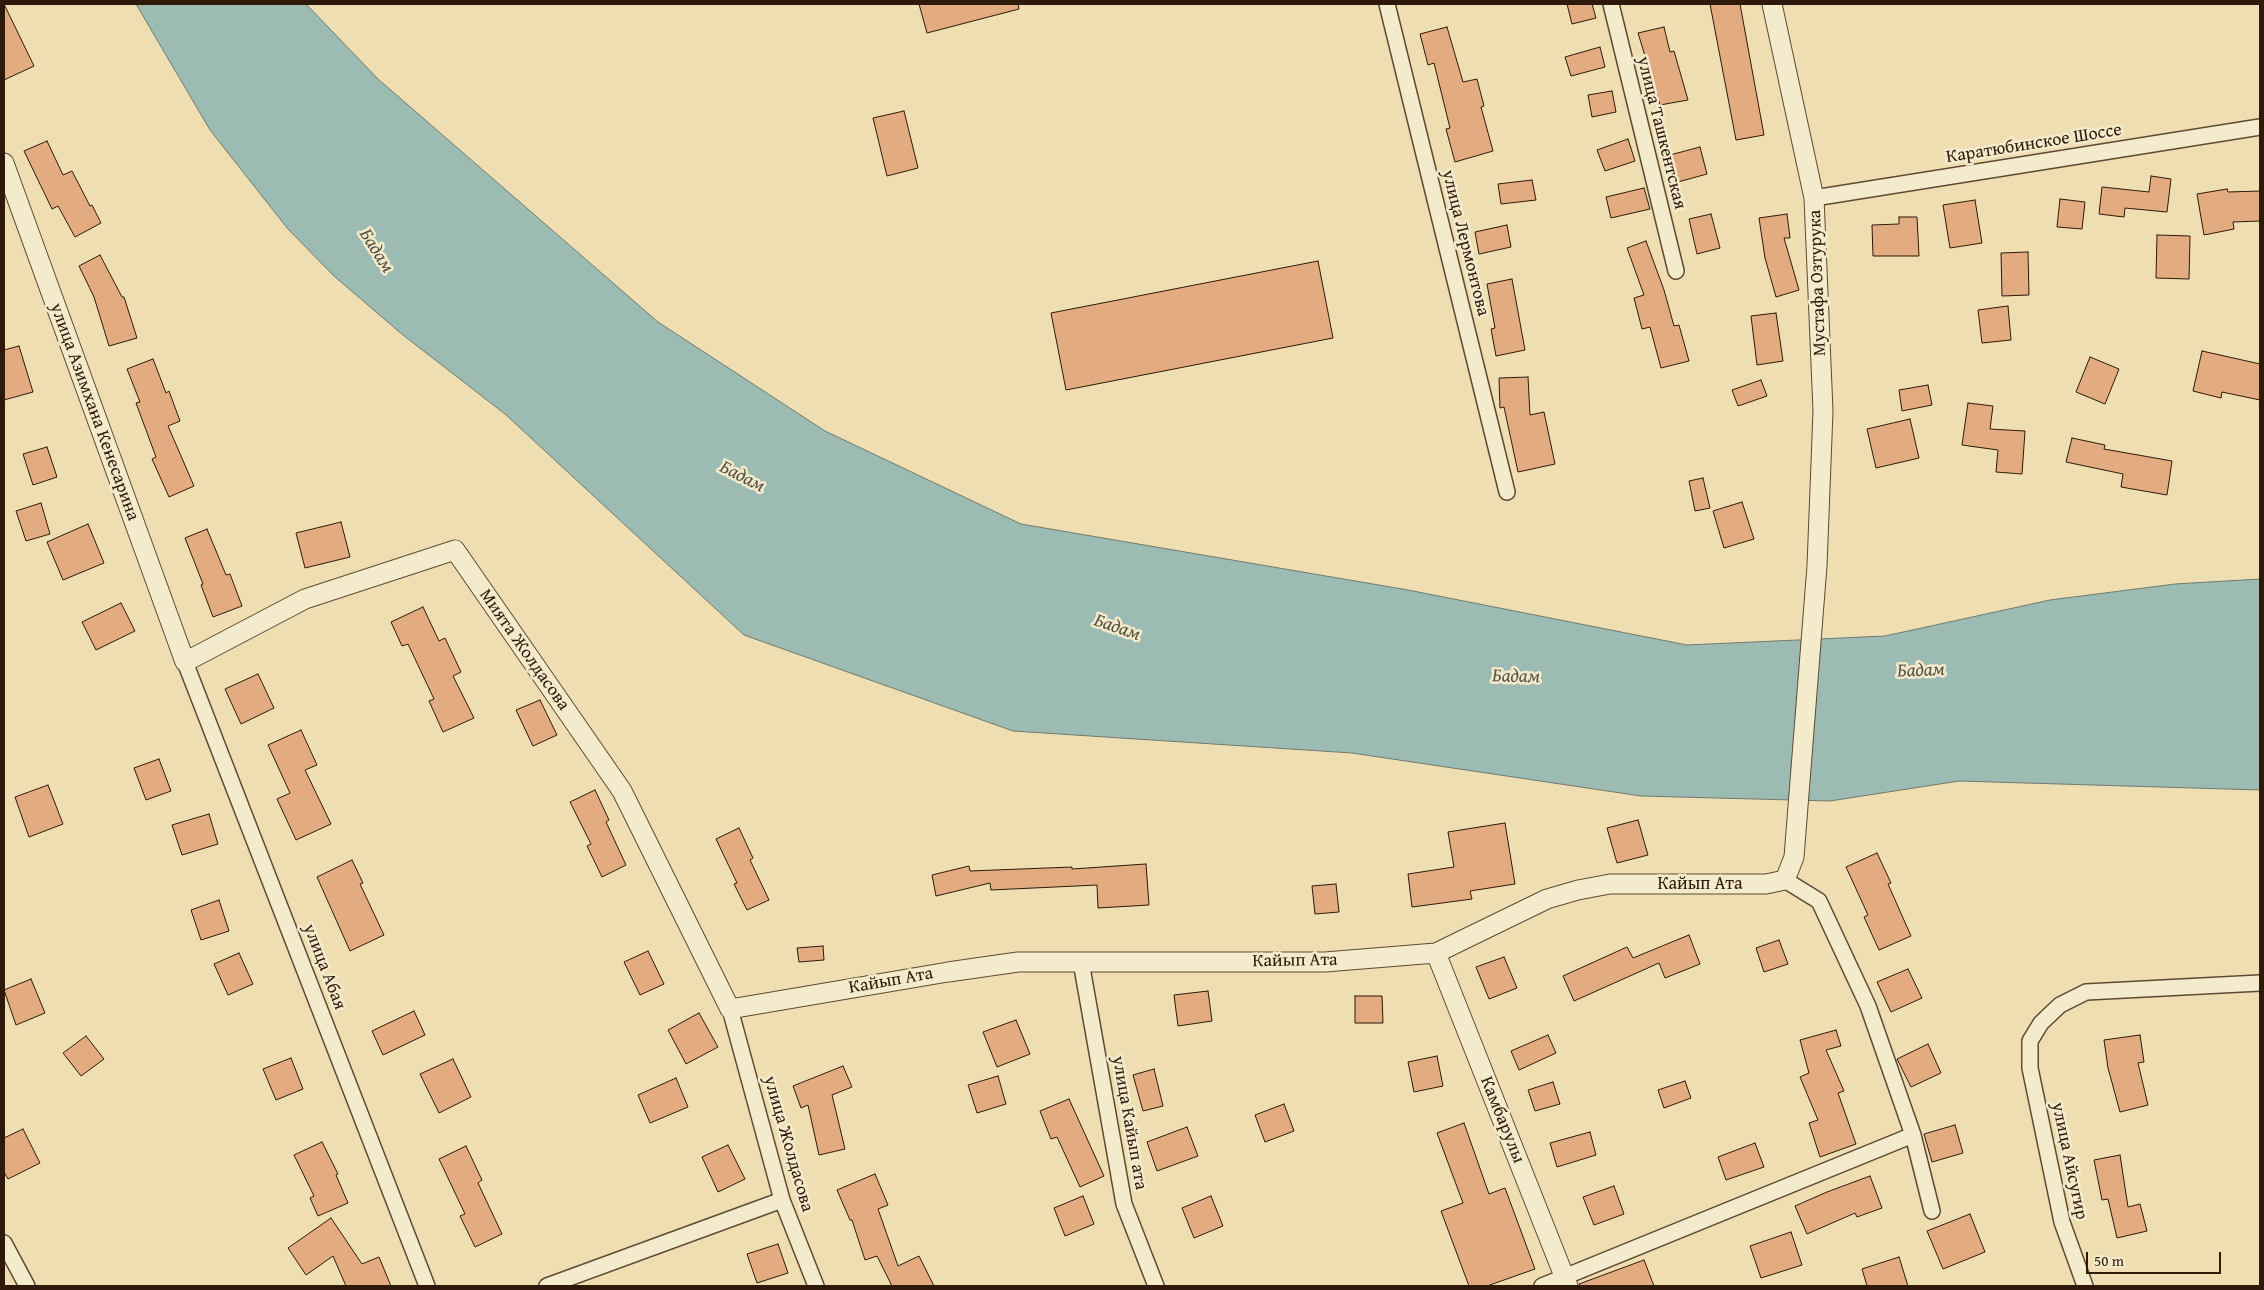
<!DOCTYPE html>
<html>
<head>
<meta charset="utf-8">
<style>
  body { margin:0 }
  #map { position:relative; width:2264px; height:1290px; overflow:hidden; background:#eedeb1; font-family:"Gentium Book Plus",serif }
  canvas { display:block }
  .frame { position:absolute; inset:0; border:5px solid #2e190a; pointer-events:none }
  .scale { position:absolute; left:2086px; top:1252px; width:135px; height:22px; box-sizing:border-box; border:2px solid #2e190a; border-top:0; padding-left:6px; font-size:15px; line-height:18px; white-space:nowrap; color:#2e190a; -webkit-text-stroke:4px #f4eacc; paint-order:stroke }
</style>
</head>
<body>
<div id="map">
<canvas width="2264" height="1290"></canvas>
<div class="frame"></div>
<div class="scale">50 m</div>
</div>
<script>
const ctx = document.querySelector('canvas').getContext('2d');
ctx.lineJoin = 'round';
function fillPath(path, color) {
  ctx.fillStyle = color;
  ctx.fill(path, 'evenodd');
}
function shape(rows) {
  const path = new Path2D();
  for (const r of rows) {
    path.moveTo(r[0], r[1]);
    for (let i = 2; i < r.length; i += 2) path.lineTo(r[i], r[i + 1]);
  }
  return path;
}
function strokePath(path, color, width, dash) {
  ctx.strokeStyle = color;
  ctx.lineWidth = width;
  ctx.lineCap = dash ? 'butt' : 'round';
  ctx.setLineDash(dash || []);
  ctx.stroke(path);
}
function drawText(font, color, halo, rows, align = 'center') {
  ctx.font = font + ' "Gentium Book Plus",serif';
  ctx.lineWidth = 5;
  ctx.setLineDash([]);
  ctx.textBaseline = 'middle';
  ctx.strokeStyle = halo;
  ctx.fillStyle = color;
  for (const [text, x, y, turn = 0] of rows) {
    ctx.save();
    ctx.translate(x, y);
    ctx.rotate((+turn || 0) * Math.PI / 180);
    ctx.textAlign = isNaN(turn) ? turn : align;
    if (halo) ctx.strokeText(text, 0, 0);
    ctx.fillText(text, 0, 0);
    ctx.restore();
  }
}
const water = shape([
  [136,4,306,4,378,79,658,322,825,431,1021,524,1408,590,1687,645,1885,636,2050,600,2175,584,2260,579,2260,790,1959,781,1830,801,1641,796,1352,753,1013,731,744,635,505,414,403,335,334,276,288,229,210,130,136,4]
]);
fillPath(water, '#9bbbb3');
strokePath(water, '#6f7a6f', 1);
const building = shape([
  [4,4,34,66,4,80,4,4],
  [919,4,1018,4,1019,9,927,33,919,4],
  [1567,4,1592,4,1596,18,1572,24,1567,4],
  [1710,4,1740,4,1764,135,1736,140,1710,4],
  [1447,27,1463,82,1477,79,1484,106,1481,107,1493,151,1455,162,1446,129,1450,128,1434,63,1428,65,1420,34,1447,27],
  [1664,27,1670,52,1674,51,1688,100,1660,105,1638,33,1664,27],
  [1600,47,1605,67,1571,76,1565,57,1600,47],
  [1612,91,1616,112,1592,117,1588,95,1612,91],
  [904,111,918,168,887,176,873,118,904,111],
  [1628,139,1635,161,1605,171,1597,150,1628,139],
  [47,141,63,175,72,171,90,206,92,205,101,223,75,237,58,206,52,209,24,151,47,141],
  [1700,147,1707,174,1678,182,1670,155,1700,147],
  [2151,176,2171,179,2167,212,2125,208,2124,217,2099,214,2102,187,2149,192,2151,176],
  [1532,180,1536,200,1501,204,1498,184,1532,180],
  [1644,188,1650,209,1611,218,1606,197,1644,188],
  [2227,189,2228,192,2260,191,2260,221,2233,222,2234,229,2204,235,2197,194,2227,189],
  [2060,199,2085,202,2082,229,2057,227,2060,199],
  [1975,200,1982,243,1950,248,1943,205,1975,200],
  [1711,214,1720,248,1697,254,1689,219,1711,214],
  [1787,214,1790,238,1784,238,1799,290,1776,297,1765,258,1759,218,1787,214],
  [1899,217,1917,217,1919,256,1873,256,1872,225,1899,224,1899,217],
  [1507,225,1511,247,1479,254,1475,232,1507,225],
  [2157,235,2190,236,2189,279,2156,278,2157,235],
  [1646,241,1664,290,1674,326,1679,325,1689,361,1661,368,1650,327,1642,329,1634,298,1644,295,1627,248,1646,241],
  [2028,252,2029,295,2002,296,2001,253,2028,252],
  [100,255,122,297,124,297,137,338,109,346,94,297,79,266,100,255],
  [1318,261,1333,338,1066,390,1051,313,1318,261],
  [1512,279,1525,350,1496,356,1491,329,1495,328,1487,284,1512,279],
  [2008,306,2011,340,1982,343,1978,310,2008,306],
  [1776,313,1783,361,1757,365,1751,316,1776,313],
  [19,346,33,392,4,400,4,350,19,346],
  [2202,351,2260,364,2260,400,2222,392,2221,398,2193,391,2202,351],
  [2090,357,2119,369,2105,404,2076,392,2090,357],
  [153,359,166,393,169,391,180,421,168,426,194,486,169,497,152,459,156,457,136,403,140,402,127,369,153,359],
  [1528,377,1530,415,1544,412,1555,464,1518,472,1504,407,1500,408,1499,378,1528,377],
  [1761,380,1767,396,1738,406,1732,390,1761,380],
  [1928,385,1932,405,1902,411,1899,390,1928,385],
  [1968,403,1993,406,1990,429,2025,431,2022,474,1996,472,1998,450,1962,445,1968,403],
  [1910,419,1919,458,1876,468,1867,429,1910,419],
  [2072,438,2105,445,2104,449,2172,461,2167,495,2121,487,2123,474,2066,462,2072,438],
  [47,447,57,477,33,485,23,454,47,447],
  [1703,478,1710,508,1695,511,1689,481,1703,478],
  [1742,502,1754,539,1724,548,1713,511,1742,502],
  [41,503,50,534,26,541,16,511,41,503],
  [341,522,350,557,305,568,296,533,341,522],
  [88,524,104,563,63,580,47,542,88,524],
  [207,529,226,575,230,574,242,606,213,617,201,585,203,584,185,538,207,529],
  [121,603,135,631,96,650,82,622,121,603],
  [423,607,439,641,445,638,461,672,453,676,474,718,443,732,429,701,434,699,408,644,402,646,391,622,423,607],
  [258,674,274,708,241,724,225,689,258,674],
  [540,700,557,735,533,746,516,710,540,700],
  [301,730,317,765,305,770,331,824,296,840,277,799,290,793,268,745,301,730],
  [159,759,171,791,146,800,134,768,159,759],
  [48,785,63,824,29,837,15,797,48,785],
  [595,790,609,820,606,822,626,865,602,877,587,846,591,844,570,802,595,790],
  [209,814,218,844,182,855,172,825,209,814],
  [1638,820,1648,855,1617,863,1607,828,1638,820],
  [1505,823,1515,884,1470,891,1472,899,1412,907,1408,874,1454,867,1448,832,1505,823],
  [739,828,753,858,750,860,769,900,747,910,734,884,737,883,716,839,739,828],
  [1877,853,1891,883,1888,884,1911,936,1879,950,1864,917,1868,915,1846,867,1877,853],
  [352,860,363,883,360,884,384,935,350,951,317,877,352,860],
  [1146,864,1149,905,1098,908,1097,885,991,890,990,883,936,896,932,875,969,866,970,871,1072,867,1072,869,1146,864],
  [1336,884,1339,912,1315,914,1312,886,1336,884],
  [219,900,229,931,201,940,191,910,219,900],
  [1689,935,1700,964,1665,978,1659,963,1574,1001,1563,976,1627,947,1633,958,1689,935],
  [1779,940,1788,964,1764,972,1756,948,1779,940],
  [823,946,824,960,799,962,797,948,823,946],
  [648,951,664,984,640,995,624,962,648,951],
  [239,953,253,984,228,995,214,964,239,953],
  [1504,957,1517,988,1489,999,1476,967,1504,957],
  [1908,969,1922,998,1891,1012,1877,982,1908,969],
  [31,979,45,1013,16,1025,4,990,31,979],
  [1208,991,1212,1021,1178,1026,1174,995,1208,991],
  [1355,996,1382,996,1383,1023,1355,1023,1355,996],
  [414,1011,425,1035,383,1055,372,1031,414,1011],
  [699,1013,718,1047,686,1064,668,1030,699,1013],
  [1016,1020,1030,1054,997,1067,983,1032,1016,1020],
  [1836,1030,1841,1046,1826,1050,1844,1091,1838,1093,1856,1144,1820,1157,1809,1123,1818,1120,1800,1077,1809,1073,1800,1040,1836,1030],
  [1548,1035,1556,1053,1519,1070,1511,1051,1548,1035],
  [2140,1035,2144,1062,2138,1063,2148,1105,2120,1112,2108,1068,2104,1040,2140,1035],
  [86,1036,104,1059,81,1076,63,1053,86,1036],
  [1928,1044,1941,1073,1911,1087,1897,1059,1928,1044],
  [1437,1056,1443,1086,1414,1092,1408,1062,1437,1056],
  [291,1058,303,1089,276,1100,263,1069,291,1058],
  [453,1059,471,1097,439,1113,420,1074,453,1059],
  [843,1066,852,1087,832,1095,845,1149,819,1155,808,1105,801,1108,793,1086,843,1066],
  [1154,1069,1163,1106,1143,1111,1133,1075,1154,1069],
  [998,1076,1006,1104,977,1113,968,1085,998,1076],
  [676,1078,688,1107,650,1123,638,1095,676,1078],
  [1685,1081,1691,1098,1664,1108,1658,1090,1685,1081],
  [1553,1082,1560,1104,1535,1111,1528,1090,1553,1082],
  [1069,1099,1104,1176,1080,1187,1057,1137,1051,1139,1040,1111,1069,1099],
  [1284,1104,1294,1131,1265,1142,1255,1115,1284,1104],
  [1464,1123,1489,1194,1505,1188,1535,1269,1487,1286,1469,1286,1441,1211,1463,1203,1437,1133,1464,1123],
  [1955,1125,1963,1153,1932,1162,1924,1134,1955,1125],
  [1187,1127,1198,1156,1157,1171,1147,1142,1187,1127],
  [23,1129,40,1163,8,1179,4,1172,4,1138,23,1129],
  [1590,1132,1596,1155,1557,1167,1550,1143,1590,1132],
  [322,1142,338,1174,336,1175,348,1203,318,1216,310,1198,314,1196,294,1155,322,1142],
  [1755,1143,1764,1167,1726,1180,1718,1157,1755,1143],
  [728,1145,745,1179,718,1192,702,1157,728,1145],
  [466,1146,482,1180,478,1183,502,1234,475,1247,460,1216,465,1214,439,1159,466,1146],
  [2120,1155,2128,1207,2140,1204,2147,1231,2117,1238,2108,1199,2102,1200,2094,1160,2120,1155],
  [875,1174,888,1205,878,1209,898,1266,919,1256,934,1286,892,1286,877,1256,865,1260,852,1220,850,1220,837,1190,875,1174],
  [1870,1176,1882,1208,1857,1217,1855,1213,1807,1234,1795,1206,1827,1192,1870,1176],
  [1614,1186,1624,1214,1594,1225,1583,1197,1614,1186],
  [1083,1196,1094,1224,1065,1236,1054,1208,1083,1196],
  [1211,1196,1223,1226,1194,1238,1182,1208,1211,1196],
  [1970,1214,1985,1252,1943,1269,1927,1231,1970,1214],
  [331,1218,362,1264,379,1257,391,1286,346,1286,333,1256,306,1275,288,1248,331,1218],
  [1791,1232,1802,1265,1761,1278,1750,1246,1791,1232],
  [778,1244,788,1273,757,1283,747,1254,778,1244],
  [1899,1257,1908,1286,1867,1286,1862,1269,1899,1257],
  [1644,1260,1654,1286,1579,1286,1579,1284,1644,1260]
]);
fillPath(building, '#e3ac80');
strokePath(building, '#2e190a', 1);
const minor = shape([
  [1387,4,1507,492],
  [1611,4,1676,271],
  [1814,198,2260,127],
  [185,662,427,1286],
  [1785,880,1819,901,1868,1006,1913,1135,1932,1211],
  [1081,962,1124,1204,1156,1286],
  [730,1009,782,1200,816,1286],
  [4,1243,27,1286],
  [547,1286,782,1200],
  [1542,1286,1913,1135],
  [2085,1286,2062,1222,2030,1068,2030,1041,2041,1023,2060,1005,2086,992,2260,983]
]);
const tertiary = shape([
  [4,163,185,662,305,599,455,550,622,791,730,1009,948,972,1018,962,1325,962,1436,953,1547,899,1578,890,1610,884,1766,884,1785,880,1794,857,1817,566,1823,411,1814,198,1772,4],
  [1436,953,1568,1286]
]);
strokePath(minor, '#5e4a34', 18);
strokePath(tertiary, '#5e4a34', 21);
strokePath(minor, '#f4eacc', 15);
strokePath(tertiary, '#f4eacc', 19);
drawText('18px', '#2e190a', '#f4eacc', [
  ["улица Ташкентская",1661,133,76],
  ["Каратюбинское Шоссе",2034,144,-9],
  ["улица Лермонтова",1465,243,76],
  ["Мустафа Озтурука",1818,283,-92],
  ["улица Азимхана Кенесарина",94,412,70],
  ["Мията Жолдасова",524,650,55],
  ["Кайып Ата",1700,884],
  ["Кайып Ата",1295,961,-1],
  ["улица Абая",324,967,69],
  ["Кайып Ата",891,981,-10],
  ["Камбарулы",1502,1120,68],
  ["улица Кайып ата",1129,1123,80],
  ["улица Жолдасова",788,1144,74],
  ["улица Айсугир",2069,1161,78]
]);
drawText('italic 19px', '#545245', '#f4eacc', [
  ["Бадам",376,251,58],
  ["Бадам",742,477,27],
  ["Бадам",1117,628,19],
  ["Бадам",1921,671,-2],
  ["Бадам",1516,677,1]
]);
</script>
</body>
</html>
